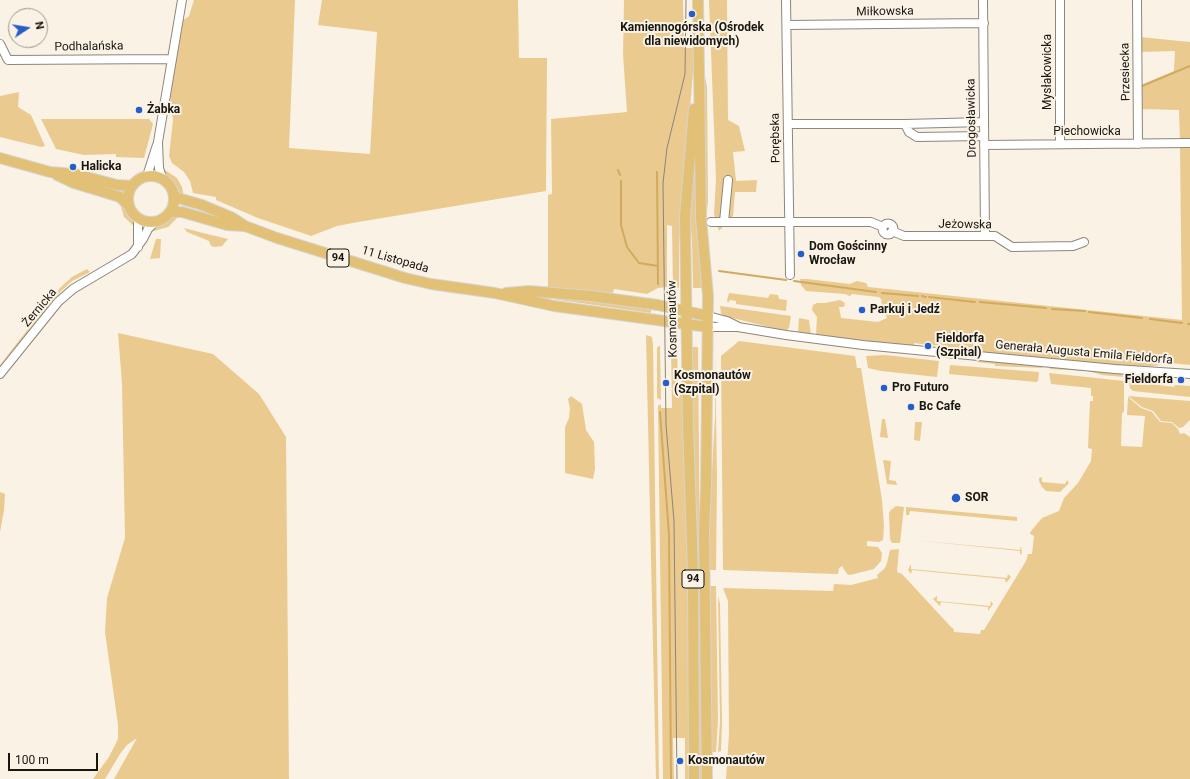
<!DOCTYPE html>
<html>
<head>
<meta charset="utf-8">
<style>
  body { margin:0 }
  #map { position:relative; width:1190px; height:779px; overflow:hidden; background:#f9f2e5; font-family:Roboto,sans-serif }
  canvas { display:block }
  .north { position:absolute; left:8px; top:8px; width:40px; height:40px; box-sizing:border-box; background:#f9f2e5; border:1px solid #9f9a90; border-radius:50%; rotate:78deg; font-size:11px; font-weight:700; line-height:16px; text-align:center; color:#181611 }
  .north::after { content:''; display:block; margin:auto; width:14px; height:18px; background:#255dcb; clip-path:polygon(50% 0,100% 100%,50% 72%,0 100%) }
  .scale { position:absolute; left:8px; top:753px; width:90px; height:18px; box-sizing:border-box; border:2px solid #181611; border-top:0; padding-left:5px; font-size:12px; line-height:14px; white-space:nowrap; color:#181611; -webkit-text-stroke:3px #f9f2e5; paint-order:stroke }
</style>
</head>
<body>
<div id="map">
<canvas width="1190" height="779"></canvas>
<div class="north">N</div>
<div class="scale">100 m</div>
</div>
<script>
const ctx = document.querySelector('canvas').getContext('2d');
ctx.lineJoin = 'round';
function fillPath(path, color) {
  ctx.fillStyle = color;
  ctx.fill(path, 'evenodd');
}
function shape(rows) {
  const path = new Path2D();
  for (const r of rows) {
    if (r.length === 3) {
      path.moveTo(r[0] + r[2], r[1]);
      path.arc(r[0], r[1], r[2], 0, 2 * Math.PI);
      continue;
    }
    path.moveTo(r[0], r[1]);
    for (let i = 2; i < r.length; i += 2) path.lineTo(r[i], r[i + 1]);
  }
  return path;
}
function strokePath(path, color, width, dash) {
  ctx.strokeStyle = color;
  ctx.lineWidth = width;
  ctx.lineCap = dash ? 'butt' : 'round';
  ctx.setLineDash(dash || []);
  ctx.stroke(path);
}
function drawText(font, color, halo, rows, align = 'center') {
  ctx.font = font + ' Roboto,sans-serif';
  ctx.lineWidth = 4;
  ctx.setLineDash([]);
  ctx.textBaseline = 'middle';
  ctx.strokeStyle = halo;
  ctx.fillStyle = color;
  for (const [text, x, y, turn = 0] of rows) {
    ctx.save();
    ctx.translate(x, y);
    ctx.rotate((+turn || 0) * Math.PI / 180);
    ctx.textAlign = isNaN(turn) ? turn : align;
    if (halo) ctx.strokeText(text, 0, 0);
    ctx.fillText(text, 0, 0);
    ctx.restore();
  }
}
fillPath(shape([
  [194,0,295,0,289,148,370,154,377,32,318,25,322,0,518,0,519,58,547,58,546,191,358,222,337,226,311,236,258,218,216,200,216,197,193,193,190,181,184,172,172,163,169,156,173,120,170,96,182,21,189,16],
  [624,0,683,0,684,48,695,48,679,243,679,288,673,287,672,226,667,225,667,287,658,288,647,294,614,289,613,293,608,293,548,289,548,195,552,194,551,119,627,112,623,54],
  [709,0,727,0,728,120,739,126,745,151,733,152,736,181,757,180,756,192,735,192,733,216,719,231,714,214,716,180],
  [1140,37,1190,42,1190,141,1180,141,1179,110,1141,109,1141,85,1174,71,1175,51,1140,52],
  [704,72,707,87,708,202,706,220,708,237,705,228],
  [19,92,18,107,31,115,45,146,41,147,0,137,0,96],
  [41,119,149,119,153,124,144,158,116,157,116,154,84,155,56,149],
  [694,138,703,288,693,288,692,240,689,211],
  [1180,147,1190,147,1190,365,1161,362,1160,365,1146,367,1144,365,1144,367,1121,366,950,349,949,347,914,343,914,346,816,335,817,317,812,310,813,305,817,303,825,303,840,300,845,303,844,307,839,307,841,318,878,322,887,318,881,301,882,300,879,297,869,296,852,294,850,296,845,294,806,291,801,285,800,279,807,279,850,284,857,281,866,283,868,287,1182,320],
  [162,168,177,178,182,187,184,197,179,193,172,180,164,174],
  [119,200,135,222,136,228,124,217],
  [179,216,168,227,150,232,174,217],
  [184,228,203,233,228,239,222,246,214,247,211,246,209,241,187,232],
  [156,239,161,239,160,258,150,259],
  [87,269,90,272,72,281,61,291,0,368,0,365,60,288,72,277],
  [729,293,768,298,770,294,778,295,779,299,787,300,786,311,736,304,736,301,730,300,728,303,727,300],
  [531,296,580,299,651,308,651,313],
  [720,306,791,316,789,328,786,331,724,316,721,313],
  [799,318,809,320,811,335,798,332],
  [118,333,213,354,259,394,286,437,289,779,114,779,137,738,127,745,120,754,105,779,93,779,109,757,118,739,118,725,105,632,107,598,125,538,122,383],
  [646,335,652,337,653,344,659,779,656,779],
  [739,341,855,356,857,368,861,368,882,500,884,526,883,540,879,542,867,541,867,546,878,547,882,553,881,561,874,569,850,575,847,574,842,566,839,568,838,574,836,574,723,570,721,356],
  [659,346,660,346,661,400,657,398,657,348],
  [671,346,676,347,677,348,678,384,681,384,684,397,688,490,691,724,688,753,688,779,685,779,685,738,673,738,674,779,663,779,658,406,661,404,661,408,672,408],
  [691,347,698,347,700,565,698,568],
  [715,352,717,477,716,570,711,570,708,567,708,544,715,417],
  [885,355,939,361,937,377,881,371,868,368,866,356],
  [977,359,1040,365,1043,368,995,366,995,364,977,362],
  [950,365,1039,372,1038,381,1036,382,949,374],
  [1052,367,1120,372,1124,377,1102,375,1088,371,1049,369],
  [1049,373,1124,381,1124,411,1122,414,1121,446,1142,447,1145,416,1127,415,1128,397,1141,408,1152,412,1160,422,1172,423,1178,429,1180,434,1184,433,1190,437,1190,779,726,779,729,734,728,601,723,588,833,591,834,584,851,585,878,578,877,575,885,568,887,563,890,550,899,549,897,572,902,574,951,627,953,628,954,632,980,634,981,630,984,630,1026,561,1028,554,1032,554,1034,536,1030,534,1031,531,1042,518,1059,511,1064,498,1078,483,1091,461,1092,449,1088,448,1090,401,1093,401,1093,396,1091,396,1091,388,1051,384],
  [1134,374,1172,379,1172,381,1130,378],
  [1129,381,1174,387,1175,385,1190,386,1190,397,1133,391,1130,388],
  [571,396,582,404,586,430,594,442,595,469,593,479,565,473,565,427,569,418,570,408,568,399],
  [1128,396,1190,401,1190,420,1183,427,1179,428,1172,422,1161,421,1153,411,1142,407],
  [882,419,885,419,888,438,880,437],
  [915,422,922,422,920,441,914,440],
  [883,460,891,461,889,480,896,481,897,485,887,484],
  [1042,477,1042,482,1065,484,1067,480,1069,483,1060,492,1046,491,1042,487,1039,481,1039,478],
  [0,492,5,494,4,510,0,532],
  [896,506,904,507,900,543,892,543,890,539,889,513,891,510],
  [906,507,1017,517,1017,521,910,511,909,515,906,515],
  [913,540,1020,550,1021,546,1022,553,1020,555,1020,551],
  [911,564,911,569,1007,578,1008,574,1011,577,1006,583,1005,579,912,570,911,574,908,570],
  [699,577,700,579,703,779,699,779],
  [710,586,716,586,718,721,716,752,711,752,709,588],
  [718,596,720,604,722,722,721,751,718,752,720,721],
  [937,596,937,601,990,606,991,601,993,604,988,611,988,607,941,602,940,606,933,599]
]), '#eaca8f');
strokePath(shape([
  [1142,86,1190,66],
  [618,170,620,175],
  [657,172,658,284],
  [621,181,621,225,627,247,639,263,658,266],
  [719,271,786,280],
  [794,281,876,292],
  [882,293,918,296],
  [922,296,926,297],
  [929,297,975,302],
  [980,302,1046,308],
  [1052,309,1085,311],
  [1089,312,1142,318],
  [1150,319,1182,323],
  [1188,324,1190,324],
  [660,412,669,535,671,779]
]), '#d2aa5f', 2);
const minor = shape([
  [786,0,790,275],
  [983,0,985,235],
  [1060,0,1060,144],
  [1137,0,1138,144],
  [787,25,984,23],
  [0,44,8,60,171,59],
  [984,122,905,124,909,132,917,137,984,136],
  [788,124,905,124],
  [984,145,1190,143],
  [147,176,157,145],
  [162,178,159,168,158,142,182,0],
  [711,222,724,222,728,180],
  [724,222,871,222,883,227],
  [888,229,5.5],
  [892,231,904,236,995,236,1012,247,1073,246,1084,242],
  [138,247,138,218],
  [708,316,727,321,737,326],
  [708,327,738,327,786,335,863,345,1115,369,1190,374],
  [0,374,58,302,73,289,132,254,143,239,148,229,155,222]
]);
const major = shape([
  [698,0,701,218,708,296,706,487,704,531,707,779],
  [0,158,50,172,75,174,117,185,132,186],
  [57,175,74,183,120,197,129,206],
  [151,199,23],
  [174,195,178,198,202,205,231,217,245,226,277,238,405,278,431,284,495,293,554,306,708,327],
  [170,212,182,212,227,225,243,226],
  [506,293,529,291,591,296,658,305,708,316],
  [694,779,693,573,688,425,685,216,694,109]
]);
strokePath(minor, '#8d867b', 10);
strokePath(major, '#d5d5d4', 12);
strokePath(minor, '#fff', 8);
strokePath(major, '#e2c177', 10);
strokePath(shape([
  [677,779,674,521,666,425,663,183,667,148,685,74,686,0]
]), '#8a857c', 1);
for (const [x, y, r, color] of [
  [692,14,4,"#255dcb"],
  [139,110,4,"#255dcb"],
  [73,167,4,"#255dcb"],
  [801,254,4,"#255dcb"],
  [862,310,4,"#255dcb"],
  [928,346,4,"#255dcb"],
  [1181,380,4,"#255dcb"],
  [666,383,4,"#255dcb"],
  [884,388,4,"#255dcb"],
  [911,407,4,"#255dcb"],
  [956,498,5,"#255dcb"],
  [680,761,4,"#255dcb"]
]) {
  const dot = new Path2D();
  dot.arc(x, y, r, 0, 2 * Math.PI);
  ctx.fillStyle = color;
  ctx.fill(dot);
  strokePath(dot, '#f9f2e5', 1.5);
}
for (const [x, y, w] of [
  [338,258,22],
  [693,579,22]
]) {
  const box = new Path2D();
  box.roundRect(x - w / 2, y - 9, w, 18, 3);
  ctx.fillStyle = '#f9f2e5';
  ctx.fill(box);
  strokePath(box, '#181611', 1);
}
drawText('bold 11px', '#181611', null, [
  ["94",338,258],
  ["94",693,579]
]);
drawText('12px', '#181611', '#f9f2e5', [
  ["Miłkowska",885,12,-1],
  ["Podhalańska",89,47,-1],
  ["Mysłakowicka",1048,72,-90],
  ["Przesiecka",1126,72,-91],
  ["Drogosławicka",972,118,-91],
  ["Piechowicka",1087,132],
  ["Porębska",776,138,-91],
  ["Jeżowska",965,225,1],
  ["11 Listopada",395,260,16],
  ["Żernicka",40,308,-50],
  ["Kosmonautów",673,319,-91],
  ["Generała Augusta Emila Fieldorfa",1084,353,5]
]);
drawText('bold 12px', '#181611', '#f9f2e5', [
  ["Kamiennogórska (Ośrodek",692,28,"center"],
  ["dla niewidomych)",692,42,"center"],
  ["Żabka",147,110],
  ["Halicka",81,167],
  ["Dom Gościnny",809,247],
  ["Wrocław",809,261],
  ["Parkuj i Jedź",870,310],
  ["Fieldorfa",936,339],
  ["(Szpital)",936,353],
  ["Kosmonautów",674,376],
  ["(Szpital)",674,390],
  ["Fieldorfa",1173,380,"right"],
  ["Pro Futuro",892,388],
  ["Bc Cafe",919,407],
  ["SOR",965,498],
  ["Kosmonautów",688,761]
], 'left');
</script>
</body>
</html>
